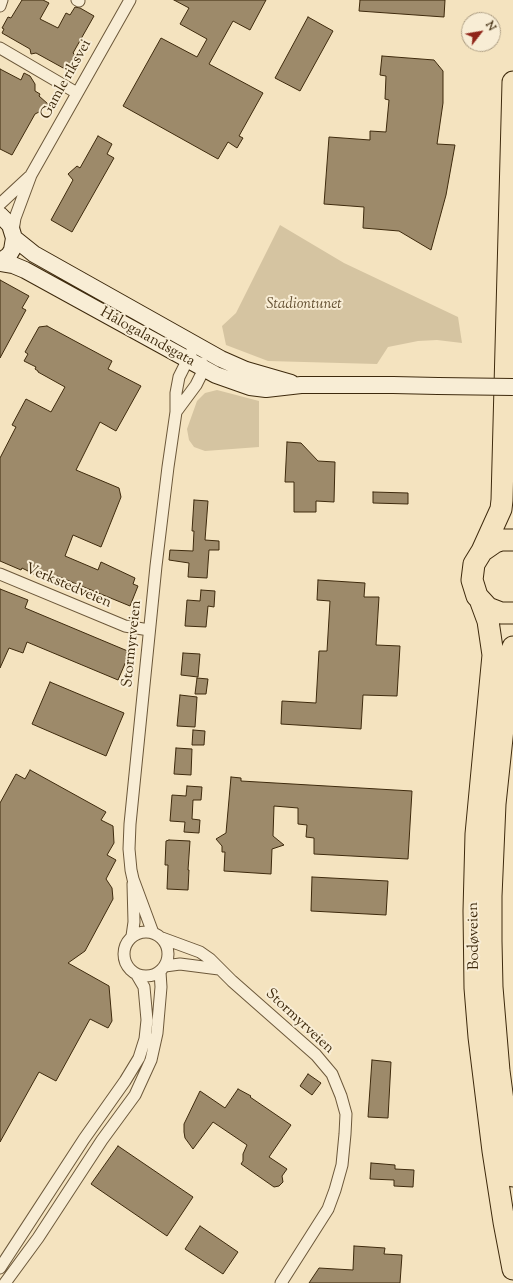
<!DOCTYPE html>
<html>
<head>
<meta charset="utf-8">
<style>
  body { margin:0 }
  #map { position:relative; width:513px; height:1283px; overflow:hidden; background:#f4e3bf; font-family:"Sorts Mill Goudy",serif }
  canvas { display:block }
  .north { position:absolute; left:461px; top:12px; width:40px; height:40px; box-sizing:border-box; background:#f8edd5; border:1px solid #ae9f85; border-radius:50%; rotate:59deg; font-size:11px; font-weight:700; line-height:16px; text-align:center; color:#3e2a0d }
  .north::after { content:''; display:block; margin:auto; width:14px; height:18px; background:#8f2418; clip-path:polygon(50% 0,100% 100%,50% 72%,0 100%) }
</style>
</head>
<body>
<div id="map">
<canvas width="513" height="1283"></canvas>
<div class="north">N</div>
</div>
<script>
const ctx = document.querySelector('canvas').getContext('2d');
ctx.lineJoin = 'round';
function fillPath(path, color) {
  ctx.fillStyle = color;
  ctx.fill(path, 'evenodd');
}
function shape(rows) {
  const path = new Path2D();
  for (const r of rows) {
    if (r.length === 3) {
      path.moveTo(r[0] + r[2], r[1]);
      path.arc(r[0], r[1], r[2], 0, 2 * Math.PI);
      continue;
    }
    path.moveTo(r[0], r[1]);
    for (let i = 2; i < r.length; i += 2) path.lineTo(r[i], r[i + 1]);
  }
  return path;
}
function strokePath(path, color, width, dash) {
  ctx.strokeStyle = color;
  ctx.lineWidth = width;
  ctx.lineCap = dash ? 'butt' : 'round';
  ctx.setLineDash(dash || []);
  ctx.stroke(path);
}
function drawText(font, color, halo, rows, align = 'center') {
  ctx.font = font + ' "Sorts Mill Goudy",serif';
  ctx.lineWidth = 4;
  ctx.setLineDash([]);
  ctx.textBaseline = 'middle';
  ctx.strokeStyle = halo;
  ctx.fillStyle = color;
  for (const [text, x, y, turn = 0] of rows) {
    ctx.save();
    ctx.translate(x, y);
    ctx.rotate((+turn || 0) * Math.PI / 180);
    ctx.textAlign = isNaN(turn) ? turn : align;
    if (halo) ctx.strokeText(text, 0, 0);
    ctx.fillText(text, 0, 0);
    ctx.restore();
  }
}
fillPath(shape([
  [280,225,344,263,458,317,462,343,437,340,418,341,388,347,377,364,268,361,226,345,222,326,236,313],
  [217,390,259,401,259,447,205,451,194,447,189,440,187,429,197,401,205,393]
]), '#d5c4a1');
const building = shape([
  [22,0,43,0,49,3,40,19,58,28,66,13,70,15,75,7,80,8,94,16,73,53,75,55,69,66,67,65,65,69,36,53,31,54,30,49,2,33,4,29,2,28,8,17,11,18,22,0],
  [174,0,266,0,250,30,233,21,209,64,263,93,239,136,243,138,237,148,228,142,218,159,123,106,161,38,197,57,207,39,180,24,189,8,174,0],
  [360,0,445,0,444,17,359,11,360,0],
  [308,17,333,31,300,91,275,78,308,17],
  [382,56,434,60,443,71,443,103,437,144,455,145,446,195,431,250,399,231,363,228,364,207,324,204,329,137,370,140,370,131,386,132,389,100,385,99,386,76,380,75,382,56],
  [0,69,21,80,24,73,30,76,35,84,35,91,40,94,39,96,48,104,41,111,35,114,12,155,0,149,0,69],
  [98,136,112,144,107,154,114,158,72,232,51,220,73,180,68,174,77,166,80,168,98,136],
  [0,280,29,296,22,308,26,310,0,358,0,280],
  [47,326,112,361,108,369,141,386,116,431,100,422,76,470,119,488,121,497,101,547,73,535,65,556,98,570,101,562,135,578,133,584,138,586,130,606,57,576,54,584,22,568,21,570,0,561,0,458,16,427,12,425,26,399,51,412,65,387,38,372,38,371,35,369,36,367,24,361,28,354,25,352,39,327,47,326],
  [287,442,301,443,318,461,335,462,334,502,316,501,316,512,294,512,294,482,285,482,287,442],
  [373,492,408,493,408,504,373,503,373,492],
  [194,500,208,501,205,540,219,541,219,550,209,550,207,578,188,577,189,563,169,560,170,550,193,551,194,531,192,531,194,500],
  [318,580,365,583,364,597,379,597,376,645,400,646,397,696,363,695,361,729,281,724,282,701,316,703,319,651,327,651,330,601,317,600,318,580],
  [0,589,28,600,25,608,130,652,118,680,27,642,23,653,9,648,0,668,0,589],
  [201,590,215,591,214,607,208,606,206,627,185,626,187,600,200,601,201,590],
  [183,653,200,654,198,677,181,675,183,653],
  [197,678,208,679,206,694,195,694,197,678],
  [50,682,124,713,106,756,32,724,50,682],
  [180,695,197,697,195,727,177,726,180,695],
  [193,730,205,731,204,745,192,745,193,730],
  [176,748,192,749,191,775,174,774,176,748],
  [30,770,106,812,101,820,113,826,114,843,107,855,116,860,106,879,112,888,113,899,85,951,68,963,109,986,112,1021,108,1028,90,1019,56,1081,39,1072,0,1142,0,803,16,774,25,779,30,770],
  [231,777,241,778,241,781,412,791,408,859,314,854,314,838,306,837,307,825,298,824,298,808,274,806,273,836,284,845,272,849,271,874,224,871,225,852,222,852,222,846,216,839,226,833,231,777],
  [187,786,202,787,201,800,193,800,192,819,200,820,199,833,184,832,185,822,170,821,172,795,186,796,187,786],
  [169,840,190,841,188,870,189,870,188,890,167,889,168,865,165,865,166,841,169,840],
  [312,877,388,881,386,915,311,911,312,877],
  [372,1060,391,1062,388,1118,368,1117,372,1060],
  [308,1074,321,1083,312,1095,300,1086,308,1074],
  [238,1089,251,1096,250,1097,291,1125,269,1157,287,1169,282,1176,283,1182,279,1186,274,1187,241,1164,243,1161,243,1154,247,1145,213,1122,193,1149,185,1138,184,1132,184,1124,200,1091,225,1108,238,1089],
  [118,1146,193,1197,167,1236,91,1184,118,1146],
  [371,1163,395,1165,395,1169,414,1170,413,1187,394,1186,394,1180,370,1179,371,1163],
  [200,1226,238,1252,223,1274,185,1249,200,1226],
  [354,1246,385,1248,384,1254,402,1255,400,1283,309,1283,319,1268,353,1270,354,1246]
]);
fillPath(building, '#9d8a6a');
strokePath(building, '#3e2a0d', 1);
const street = shape([
  [77,0,79,1],
  [0,6,2,0],
  [0,48,77,93],
  [0,204,29,177],
  [13,231,15,218,31,175,130,0],
  [176,412,196,385,204,369,202,363],
  [0,574,125,626,149,630],
  [146,954,22],
  [153,933,133,879,131,870,129,849,130,824,156,566,168,467,176,412,176,393,179,377,195,345],
  [132,936,134,922,133,884],
  [162,938,200,952,210,959,232,981,316,1055,332,1074,341,1096,346,1114,345,1134,342,1165,335,1190,328,1209,281,1283],
  [165,966,180,964,219,969],
  [0,1268,84,1139,125,1081,139,1058,145,1039,147,1020,144,987,137,975],
  [5,1283,38,1238,102,1140,135,1095,151,1060,157,1033,161,987,160,972]
]);
const secondary = shape([
  [0,215,10,225,14,238,12,250,9,255,0,262],
  [14,238,34,254,221,359,246,370,291,383],
  [0,263,13,265,25,270,216,375,250,387,266,389,301,385,393,385,438,386]
]);
const highway = shape([
  [513,540,501,540,495,542,482,551,474,564,472,580,477,596,488,608,501,613,513,613],
  [482,551,501,509,502,500,513,82],
  [481,602,488,621,493,655,476,834,474,911,475,988,479,1037,493,1151,504,1222,513,1269],
  [513,647,511,653,495,804,491,896,491,941,492,987,499,1071,513,1176]
]);
strokePath(street, '#6c583a', 13);
strokePath(secondary, '#3e2a0d', 18);
strokePath(highway, '#3e2a0d', 23);
strokePath(street, '#f8edd5', 11);
strokePath(secondary, '#f8edd5', 16);
strokePath(highway, '#f4e3bf', 21);
const secondaryBridge = shape([
  [438,386,513,387]
]);
strokePath(secondaryBridge, '#3e2a0d', 18, []);
strokePath(secondaryBridge, '#f8edd5', 16);
drawText('15px', '#3e2a0d', '#f8edd5', [
  ["Gamle riksvei",67,80,-61],
  ["Hålogalandsgata",147,338,29],
  ["Verkstedveien",68,587,23],
  ["Stormyrveien",133,644,-84],
  ["Bodøveien",475,936,-91],
  ["Stormyrveien",299,1022,43]
]);
drawText('italic 15px', '#645032', '#f8edd5', [
  ["Stadiontunet",304,305]
]);
</script>
</body>
</html>
